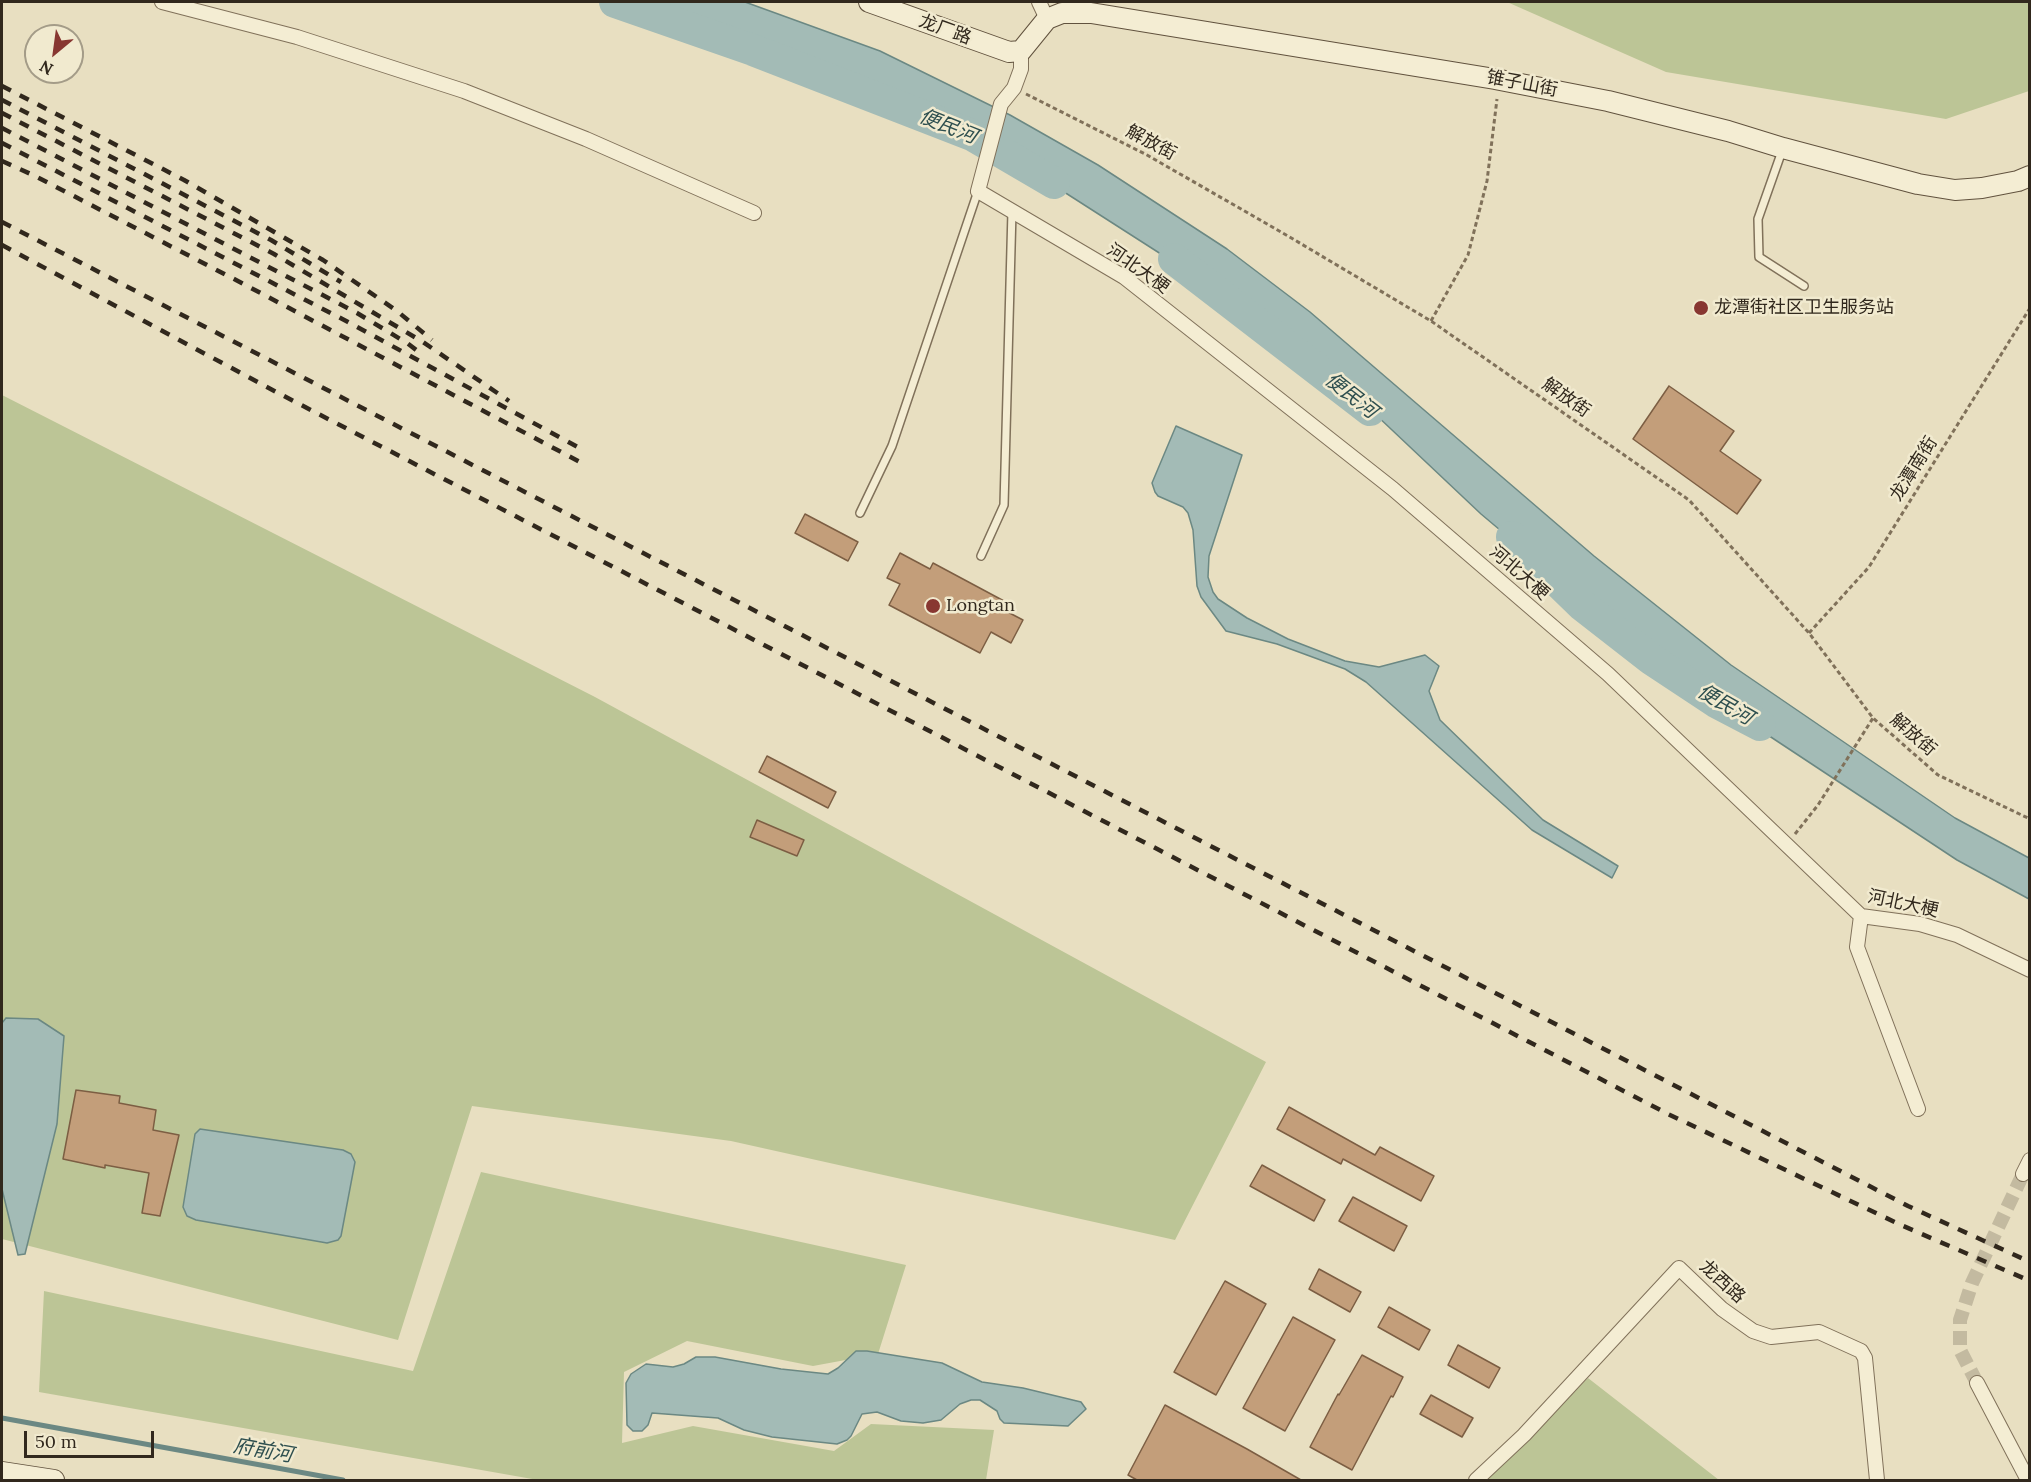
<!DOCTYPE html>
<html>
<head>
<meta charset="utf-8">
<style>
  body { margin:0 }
  #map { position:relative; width:2031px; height:1482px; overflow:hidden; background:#e8dfc1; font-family:Lora,serif }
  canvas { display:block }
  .frame { position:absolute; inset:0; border:3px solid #31281d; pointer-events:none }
  .north { position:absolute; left:24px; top:24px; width:60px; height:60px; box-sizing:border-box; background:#f1eacf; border:2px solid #a49c88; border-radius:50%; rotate:209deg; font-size:16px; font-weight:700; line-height:24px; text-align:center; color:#31281d }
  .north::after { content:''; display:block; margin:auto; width:21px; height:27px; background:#883731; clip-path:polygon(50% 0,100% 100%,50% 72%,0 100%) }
  .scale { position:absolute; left:24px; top:1431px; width:130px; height:27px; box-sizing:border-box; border:3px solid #31281d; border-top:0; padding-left:8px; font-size:18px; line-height:21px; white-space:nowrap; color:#31281d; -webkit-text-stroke:4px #f1eacf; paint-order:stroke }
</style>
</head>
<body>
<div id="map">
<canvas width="2031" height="1482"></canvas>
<div class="frame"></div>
<div class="north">N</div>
<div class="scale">50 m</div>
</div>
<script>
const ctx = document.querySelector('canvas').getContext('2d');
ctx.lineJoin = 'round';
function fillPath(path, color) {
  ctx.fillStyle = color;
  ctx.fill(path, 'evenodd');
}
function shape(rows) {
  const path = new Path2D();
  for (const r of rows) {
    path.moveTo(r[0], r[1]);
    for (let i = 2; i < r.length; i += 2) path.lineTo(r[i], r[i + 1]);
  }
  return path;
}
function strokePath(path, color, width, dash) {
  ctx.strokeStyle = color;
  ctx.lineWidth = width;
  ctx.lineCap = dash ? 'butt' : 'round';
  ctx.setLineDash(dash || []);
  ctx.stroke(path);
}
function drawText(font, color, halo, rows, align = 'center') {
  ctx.font = font + ' Lora,"Noto Sans SC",serif';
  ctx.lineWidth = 5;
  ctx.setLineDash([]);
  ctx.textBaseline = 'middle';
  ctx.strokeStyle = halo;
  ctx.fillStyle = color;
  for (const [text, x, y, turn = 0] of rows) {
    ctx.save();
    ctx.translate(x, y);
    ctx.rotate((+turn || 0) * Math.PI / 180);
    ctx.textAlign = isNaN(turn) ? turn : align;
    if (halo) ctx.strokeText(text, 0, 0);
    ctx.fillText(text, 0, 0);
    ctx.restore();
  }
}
fillPath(shape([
  [1507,2,2029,2,2029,91,1946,119,1666,72],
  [2,395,595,697,1266,1062,1175,1240,731,1141,472,1106,398,1340,2,1239],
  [481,1172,906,1265,878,1354,813,1366,687,1341,624,1372,622,1443,693,1426,834,1451,871,1424,994,1430,986,1480,538,1480,39,1392,44,1291,413,1371],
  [1588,1378,1719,1480,1487,1480]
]), '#bcc596');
const water = shape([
  [628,2,745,2,880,51,1010,115,1098,165,1227,249,1310,312,1594,556,1731,665,1955,818,2029,858,2029,899,1957,860,1733,712,1671,669,1538,562,1481,514,1374,413,1274,333,1203,281,997,149,945,120,775,50,628,2],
  [1176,426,1242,455,1209,556,1208,577,1213,592,1218,599,1247,618,1288,639,1345,661,1379,667,1425,655,1439,666,1429,691,1440,720,1543,820,1618,866,1612,878,1532,830,1366,682,1345,669,1277,644,1226,631,1201,597,1197,586,1193,530,1188,513,1183,507,1158,496,1155,492,1152,483,1176,426],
  [6,1018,38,1019,64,1036,57,1124,25,1254,18,1255,2,1189,2,1023,6,1018],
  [200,1129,343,1150,351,1154,355,1162,341,1236,338,1240,327,1243,196,1220,187,1216,183,1207,195,1134,200,1129],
  [856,1351,867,1351,942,1363,982,1382,1023,1388,1081,1402,1086,1409,1068,1426,1004,1423,1000,1419,997,1411,980,1400,971,1400,960,1404,941,1420,923,1423,901,1421,877,1412,862,1414,851,1436,847,1440,837,1444,772,1437,744,1430,718,1418,652,1413,648,1425,642,1431,633,1431,627,1425,626,1383,631,1374,646,1364,673,1367,684,1364,696,1357,715,1357,781,1369,828,1374,838,1368,856,1351]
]);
fillPath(water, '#a3bbb6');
strokePath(water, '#6b8883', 1.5);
strokePath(shape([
  [2,1418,343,1480]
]), '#6b8883', 5);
strokePath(shape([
  [615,2,753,50,972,135,1054,183],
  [1174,259,1370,410],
  [1512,537,1583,606,1651,659,1716,702,1760,725]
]), '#a3bbb6', 32);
const building = shape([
  [1669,386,1734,431,1720,451,1761,480,1737,514,1633,439,1669,386],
  [805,514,858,542,848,561,795,533,805,514],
  [900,553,930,569,933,563,1004,601,1000,608,1023,620,1011,643,991,632,980,653,889,605,900,584,887,578,900,553],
  [767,756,836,792,828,808,759,772,767,756],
  [757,820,804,840,797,856,750,837,757,820],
  [76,1090,120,1096,119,1103,156,1110,153,1130,179,1135,160,1216,142,1213,149,1173,105,1165,105,1168,63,1159,76,1090],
  [1289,1107,1375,1155,1380,1147,1434,1176,1421,1201,1343,1159,1341,1164,1277,1129,1289,1107],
  [1262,1165,1325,1200,1314,1221,1250,1186,1262,1165],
  [1353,1197,1407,1226,1394,1251,1339,1221,1353,1197],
  [1319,1269,1361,1292,1350,1312,1309,1289,1319,1269],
  [1225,1281,1266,1304,1216,1395,1174,1372,1225,1281],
  [1389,1307,1430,1330,1419,1350,1378,1327,1389,1307],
  [1293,1317,1335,1340,1285,1431,1243,1408,1293,1317],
  [1458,1345,1500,1368,1489,1388,1448,1365,1458,1345],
  [1362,1355,1403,1377,1393,1397,1391,1396,1352,1470,1310,1447,1338,1394,1339,1395,1362,1355],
  [1431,1395,1473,1418,1462,1437,1420,1414,1431,1395],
  [1165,1405,1247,1449,1301,1480,1137,1480,1128,1475,1165,1405]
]);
fillPath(building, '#c39e7a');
strokePath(building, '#7c5e43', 1.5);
strokePath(shape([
  [1977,1383,1960,1350,1960,1320,1972,1283,2023,1174]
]), '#c3baa0', 14, [14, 7]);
const lane = shape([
  [1782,151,1758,219,1759,257,1804,286],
  [860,513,892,446,978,191],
  [981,556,1004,505,1012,211]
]);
const street = shape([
  [162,2,297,37,464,91,586,139,754,213],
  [1039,2,1047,19],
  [1021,51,1021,69,1014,88,1001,104,978,191,1124,277,1393,489,1608,674,1861,916,1920,924,1957,935,2030,970],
  [1861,916,1857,947,1918,1109],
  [2023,1174,2030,1160],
  [1977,1383,2028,1480],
  [1476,1480,1524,1435,1679,1268,1722,1309,1753,1331,1771,1337,1819,1332,1861,1351,1865,1358,1877,1480]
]);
const secondary = shape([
  [869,2,1009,52,1021,51,1047,19,1062,13,1091,13,1495,79,1608,101,1728,131,1783,148,1918,184,1955,190,1982,188,2018,181,2030,176],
  [2,1472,54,1480]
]);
strokePath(lane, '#80715a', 10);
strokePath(street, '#80715a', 16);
strokePath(secondary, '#61523e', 22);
strokePath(shape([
  [1026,94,1147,155,1288,236,1431,321,1689,500,1809,633,1873,718,1938,775,2030,819],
  [1431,321,1468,255,1487,181,1497,99],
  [1809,633,1869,567,2030,308],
  [1795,834,1818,805,1873,718]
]), '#80715a', 3, [4.5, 3]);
strokePath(lane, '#f4edd3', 7);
strokePath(street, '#f4edd3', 14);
strokePath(secondary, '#f4edd3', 20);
strokePath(shape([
  [2,86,184,180,323,260,397,311,432,340],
  [2,100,271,240,341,282],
  [2,113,274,254,423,342,509,401],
  [2,128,357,313,407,343,424,356],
  [2,143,348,322,585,451],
  [2,161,35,176,236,280,580,462],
  [2,222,1908,1206,2030,1262],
  [2,245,280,394,1668,1114,1901,1225,2030,1281]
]), '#31281d', 4.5, [10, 10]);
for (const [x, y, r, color] of [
  [1701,308,8,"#883731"],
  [933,606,8,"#883731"]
]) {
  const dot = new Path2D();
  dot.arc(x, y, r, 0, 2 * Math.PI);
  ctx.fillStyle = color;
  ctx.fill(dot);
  strokePath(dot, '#f1eacf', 2);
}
drawText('18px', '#31281d', '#f1eacf', [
  ["龙厂路",945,30,20],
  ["锥子山街",1522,84,11],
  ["解放街",1151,143,28],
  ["河北大梗",1138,269,35],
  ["解放街",1566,398,35],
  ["龙潭南街",1914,469,-58],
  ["河北大梗",1519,573,41],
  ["解放街",1913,735,41],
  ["河北大梗",1903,904,12],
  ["龙西路",1722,1282,42]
]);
drawText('18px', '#31281d', '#f1eacf', [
  ["龙潭街社区卫生服务站",1714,308],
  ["Longtan",946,606]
], 'left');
drawText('italic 20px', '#2e4f4f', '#f1eacf', [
  ["便民河",948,127,22],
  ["便民河",1351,396,38],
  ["便民河",1725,705,30],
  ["府前河",263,1451,10]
]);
</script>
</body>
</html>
